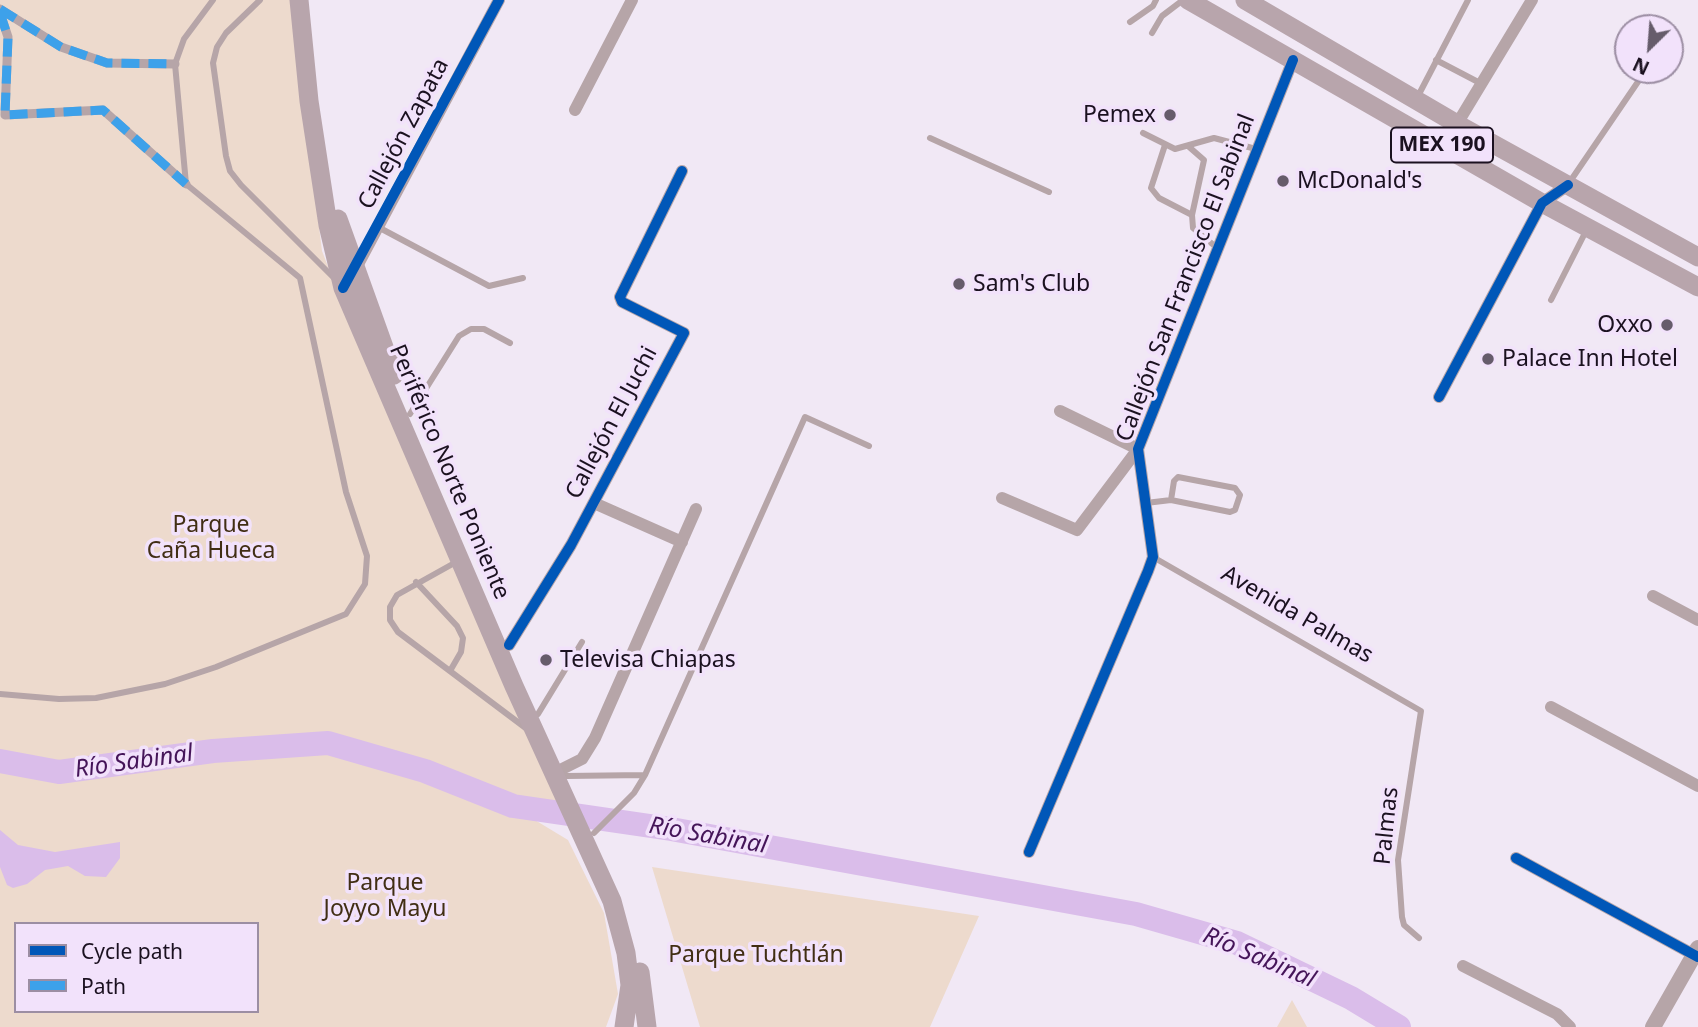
<!DOCTYPE html>
<html>
<head>
<meta charset="utf-8">
<style>
  body { margin:0 }
  #map { position:relative; width:1698px; height:1027px; overflow:hidden; background:#f1e8f5; font-family:"Noto Sans",sans-serif }
  canvas { display:block }
  .legend { position:absolute; left:14px; top:922px; width:245px; height:91px; box-sizing:border-box; background:#f2e2fb; border:2px solid #9c8ea3; margin:0; padding:9px 12px; list-style:none; font-size:21px; color:#1b1120 }
  .legend li { display:flex; align-items:center; gap:14px; height:35px }
  .legend b { width:35px; border:2px solid #9c8ea3 }
  .north { position:absolute; left:1614px; top:14px; width:70px; height:70px; box-sizing:border-box; background:#f2e2fb; border:2px solid #9c8ea3; border-radius:50%; rotate:205deg; font-size:19px; font-weight:700; line-height:28px; text-align:center; color:#1b1120 }
  .north::after { content:''; display:block; margin:auto; width:24px; height:32px; background:#665c6b; clip-path:polygon(50% 0,100% 100%,50% 72%,0 100%) }
</style>
</head>
<body>
<div id="map">
<canvas width="1698" height="1027"></canvas>
<ul class="legend">
<li><b style="height:9px;background:#0057b8"></b>Cycle path</li>
<li><b style="height:9px;background:#3da1ea"></b>Path</li>
</ul>
<div class="north">N</div>
</div>
<script>
const ctx = document.querySelector('canvas').getContext('2d');
ctx.lineJoin = 'round';
function fillPath(path, color) {
  ctx.fillStyle = color;
  ctx.fill(path, 'evenodd');
}
function shape(rows) {
  const path = new Path2D();
  for (const r of rows) {
    path.moveTo(r[0], r[1]);
    for (let i = 2; i < r.length; i += 2) path.lineTo(r[i], r[i + 1]);
  }
  return path;
}
function strokePath(path, color, width, dash) {
  ctx.strokeStyle = color;
  ctx.lineWidth = width;
  ctx.lineCap = dash ? 'butt' : 'round';
  ctx.setLineDash(dash || []);
  ctx.stroke(path);
}
function drawText(font, color, halo, rows, align = 'center') {
  ctx.font = font + ' "Noto Sans",sans-serif';
  ctx.lineWidth = 7;
  ctx.setLineDash([]);
  ctx.textBaseline = 'middle';
  ctx.strokeStyle = halo;
  ctx.fillStyle = color;
  for (const [text, x, y, turn = 0] of rows) {
    ctx.save();
    ctx.translate(x, y);
    ctx.rotate((+turn || 0) * Math.PI / 180);
    ctx.textAlign = isNaN(turn) ? turn : align;
    if (halo) ctx.strokeText(text, 0, 0);
    ctx.fillText(text, 0, 0);
    ctx.restore();
  }
}
fillPath(shape([
  [0,0,291,0,322,251,353,331,564,814,515,808,568,840,604,913,618,994,606,1027,0,1027],
  [16,924,257,924,257,1011,16,1011],
  [652,867,979,916,930,1027,700,1027],
  [1292,1000,1307,1027,1277,1027]
]), '#eddacd');
fillPath(shape([
  [0,830,18,845,55,852,120,842,120,858,106,877,85,876,68,866,45,870,27,884,13,888,7,885,0,867]
]), '#dabdea');
strokePath(shape([
  [0,761,59,772,213,751,328,743,425,771,513,806,671,829,1136,914,1237,943,1351,998,1399,1027]
]), '#dabdea', 24);
strokePath(shape([
  [260,0,226,33,217,47,213,63,226,156,230,171,241,185,335,279],
  [1130,22,1153,6,1156,0],
  [1152,33,1162,16,1183,0],
  [1670,35,1671,34],
  [1436,60,1480,83],
  [1417,98,1468,0],
  [1143,133,1175,149,1214,138,1256,149],
  [930,138,1049,192],
  [1165,145,1151,188,1159,198,1192,215],
  [1188,146,1204,160,1192,215,1193,228,1216,247],
  [1569,183,1646,70],
  [378,227,489,286,523,278],
  [1551,300,1587,229],
  [410,414,459,336,471,329,484,329,510,343],
  [1146,503,1171,500,1230,512,1235,510,1240,495,1235,488,1178,477,1174,481,1171,500],
  [1153,557,1421,711,1398,860,1402,917,1404,925,1419,938],
  [458,561,397,595,390,607,390,620,398,632,527,729],
  [416,582,457,626,463,638,461,652,450,671],
  [0,694,59,699,96,698,165,684,216,667,346,614,365,584,367,556,346,492,300,278,186,184,175,64,184,39,213,0],
  [538,714,582,642],
  [566,776,645,775,805,417,869,446],
  [594,833,634,793,645,775]
]), '#b6a5a8', 6);
strokePath(shape([
  [0,9,61,47,107,63,175,64],
  [0,13,8,37,5,115,103,110,186,184]
]), '#b6a5a8', 9);
strokePath(shape([
  [575,110,632,0],
  [1457,124,1532,0],
  [355,270,499,0],
  [1439,397,1542,203,1568,185],
  [1002,498,1077,530,1138,449,1060,411],
  [594,503,682,542],
  [1653,596,1698,620],
  [509,645,571,545,684,333,622,302,620,297,682,171],
  [1551,707,1698,786],
  [562,769,582,759,595,738,696,509],
  [1029,852,1148,571,1153,557,1138,449,1293,60],
  [1516,858,1698,957],
  [1463,966,1557,1014,1570,1027]
]), '#b6a5a8', 12);
strokePath(shape([
  [1653,1027,1698,948]
]), '#b6a5a8', 16);
strokePath(shape([
  [299,0,309,101,328,225,343,288,514,686,612,901,626,953,630,985,624,1027],
  [1188,0,1542,203,1698,287],
  [1245,0,1457,124,1698,257],
  [338,219,394,375],
  [640,972,647,1027]
]), '#b8a5ac', 19);
strokePath(shape([
  [0,9,61,47,107,63,175,64],
  [0,13,8,37,5,115,103,110,186,184]
]), '#3da1ea', 9, [18, 9]);
strokePath(shape([
  [343,288,499,0],
  [1439,397,1542,203,1568,185],
  [509,645,571,545,684,333,622,302,620,297,682,171],
  [1029,852,1148,571,1153,557,1138,449,1293,60],
  [1516,858,1698,957]
]), '#0057b8', 10);
for (const [x, y, r, color] of [
  [1170,115,7,"#665c6b"],
  [1283,181,7,"#665c6b"],
  [959,284,7,"#665c6b"],
  [1667,325,7,"#665c6b"],
  [1488,359,7,"#665c6b"],
  [546,660,7,"#665c6b"]
]) {
  const dot = new Path2D();
  dot.arc(x, y, r, 0, 2 * Math.PI);
  ctx.fillStyle = color;
  ctx.fill(dot);
  strokePath(dot, '#f2e2fb', 2.5);
}
for (const [x, y, w] of [
  [1442,145,102]
]) {
  const box = new Path2D();
  box.roundRect(x - w / 2, y - 17.5, w, 35, 5);
  ctx.fillStyle = '#f2e2fb';
  ctx.fill(box);
  strokePath(box, '#1b1120', 2);
}
drawText('bold 21px', '#1b1120', null, [
  ["MEX 190",1442,145]
]);
drawText('23px', '#1b1120', '#f2e2fb', [
  ["Pemex",1156,115,"right"],
  ["McDonald's",1297,181],
  ["Sam's Club",973,284],
  ["Oxxo",1653,325,"right"],
  ["Palace Inn Hotel",1502,359],
  ["Televisa Chiapas",560,660]
], 'left');
drawText('23px', '#1b1120', '#f2e2fb', [
  ["Callejón Zapata",404,134,-62],
  ["Callejón San Francisco El Sabinal",1186,278,-69],
  ["Callejón El Juchi",612,423,-62],
  ["Periférico Norte Poniente",449,472,67],
  ["Avenida Palmas",1297,615,30],
  ["Palmas",1387,826,-84]
]);
drawText('23px', '#412e14', '#f2e2fb', [
  ["Parque",211,525],
  ["Caña Hueca",211,551],
  ["Parque",385,883],
  ["Joyyo Mayu",385,909],
  ["Parque Tuchtlán",756,955]
]);
drawText('italic 24px', '#451559', '#f2e2fb', [
  ["Río Sabinal",134,762,-8],
  ["Río Sabinal",708,836,10],
  ["Río Sabinal",1259,958,23]
]);
</script>
</body>
</html>
